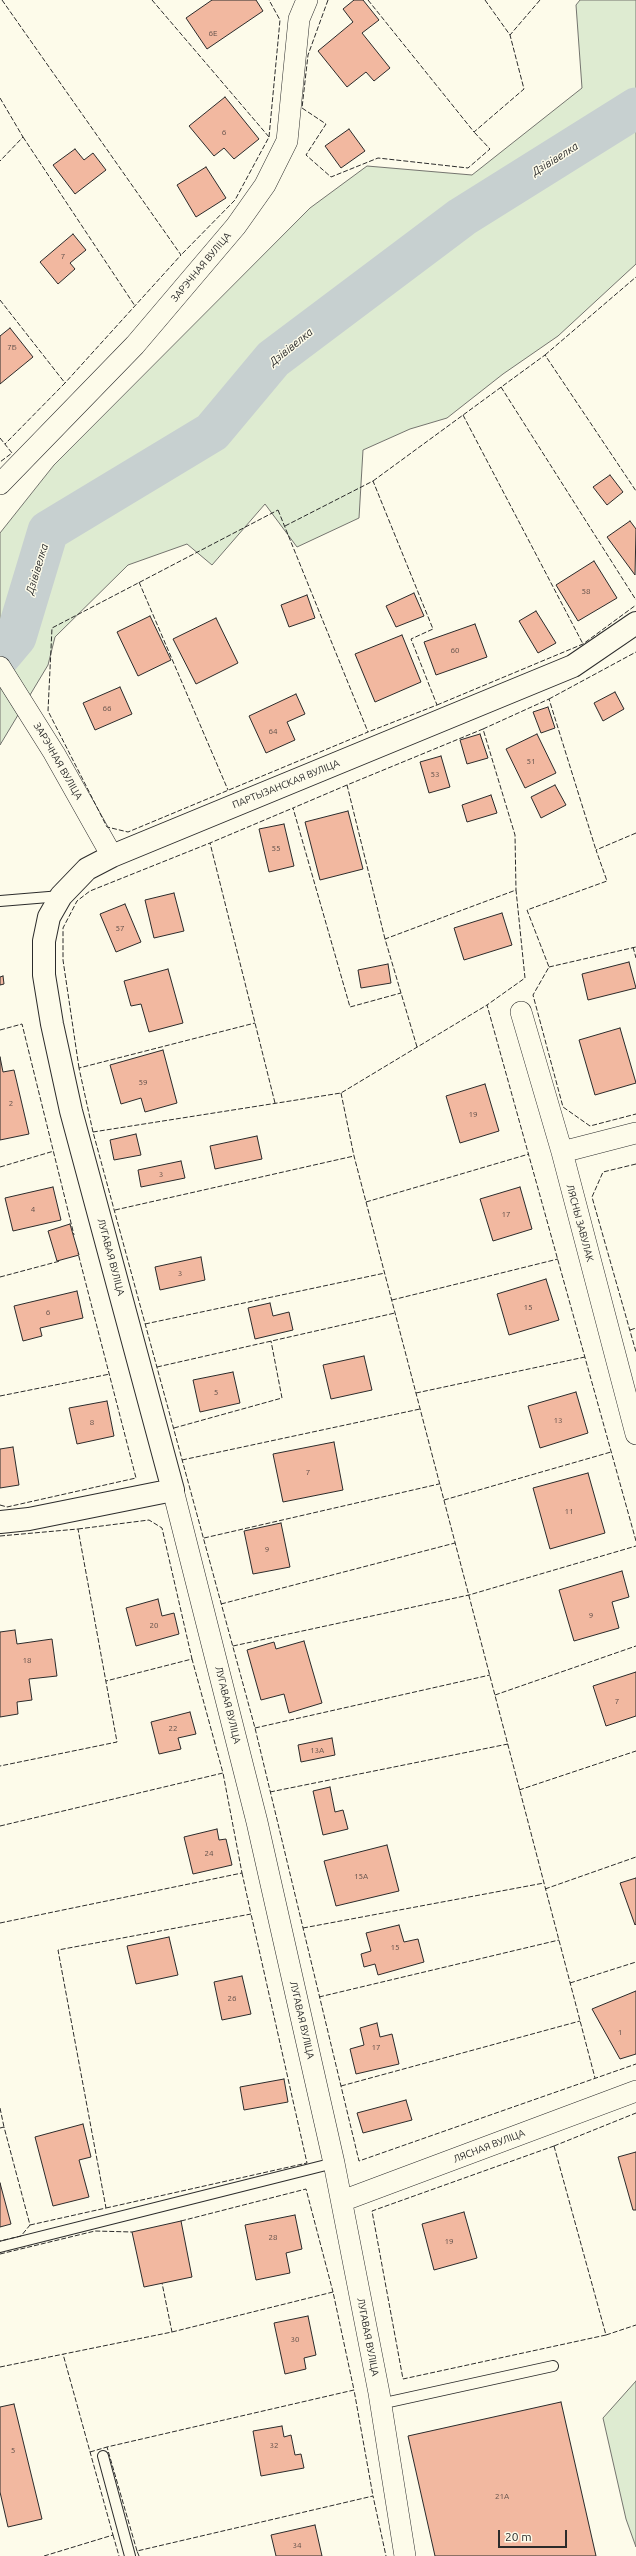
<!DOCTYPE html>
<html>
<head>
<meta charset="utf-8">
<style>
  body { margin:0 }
  #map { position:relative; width:636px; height:2556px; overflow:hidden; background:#fdfbea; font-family:Ubuntu,sans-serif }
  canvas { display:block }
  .scale { position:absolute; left:498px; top:2530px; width:69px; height:18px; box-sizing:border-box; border:2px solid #2b2b2b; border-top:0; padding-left:5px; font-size:12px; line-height:14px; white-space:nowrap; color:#2b2b2b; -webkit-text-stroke:3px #fdfbea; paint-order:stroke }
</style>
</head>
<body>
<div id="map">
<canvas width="636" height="2556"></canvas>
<div class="scale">20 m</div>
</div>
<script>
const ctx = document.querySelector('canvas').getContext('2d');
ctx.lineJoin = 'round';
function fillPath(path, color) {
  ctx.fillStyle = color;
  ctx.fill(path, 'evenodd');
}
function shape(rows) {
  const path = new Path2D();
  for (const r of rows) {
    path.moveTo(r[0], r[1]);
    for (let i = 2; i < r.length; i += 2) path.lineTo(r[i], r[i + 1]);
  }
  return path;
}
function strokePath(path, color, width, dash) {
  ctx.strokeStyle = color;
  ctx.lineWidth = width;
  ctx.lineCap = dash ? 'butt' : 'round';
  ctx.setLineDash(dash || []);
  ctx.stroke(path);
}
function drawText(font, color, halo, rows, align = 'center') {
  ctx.font = font + ' Ubuntu,sans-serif';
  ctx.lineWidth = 3;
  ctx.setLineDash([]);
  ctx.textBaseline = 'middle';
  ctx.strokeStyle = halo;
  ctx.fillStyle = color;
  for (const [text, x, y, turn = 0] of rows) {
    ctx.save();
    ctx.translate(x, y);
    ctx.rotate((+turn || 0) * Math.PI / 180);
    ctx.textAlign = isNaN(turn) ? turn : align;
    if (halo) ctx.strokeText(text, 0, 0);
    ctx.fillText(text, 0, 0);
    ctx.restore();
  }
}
const green = shape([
  [580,0,636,0,636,264,558,336,503,374,447,418,410,429,363,450,359,518,297,547,265,504,212,565,187,544,128,565,55,637,48,665,0,745,0,533,54,465,310,208,367,166,472,175,582,88,576,5,580,0],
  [636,2381,636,2547,626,2519,603,2418,636,2381]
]);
fillPath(green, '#deebd1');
strokePath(green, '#74746e', 1);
strokePath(shape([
  [0,656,16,637,48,531,212,432,273,359,462,217,636,108]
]), '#c7d0d0', 41);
const building = shape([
  [212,0,256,0,263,11,207,49,186,18,212,0],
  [354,0,363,0,379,20,362,33,390,68,374,81,366,72,347,87,318,51,353,22,343,9,354,0],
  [225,97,259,139,234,159,224,148,214,156,189,126,225,97],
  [349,129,365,151,341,168,325,146,349,129],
  [75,149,84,160,93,153,106,170,75,194,53,165,75,149],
  [206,167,226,198,196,217,177,185,206,167],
  [73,234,86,250,70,263,75,269,58,284,40,262,73,234],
  [10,328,33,357,0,384,0,336,10,328],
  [610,475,623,492,607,505,593,487,610,475],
  [630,521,636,529,635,575,607,537,630,521],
  [594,561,617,598,578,621,556,585,594,561],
  [414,593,424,616,396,627,386,606,414,593],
  [307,595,315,618,289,627,281,605,307,595],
  [536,611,556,643,538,653,519,621,536,611],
  [150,616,171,660,138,676,117,632,150,616],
  [216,618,238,663,196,684,173,639,216,618],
  [475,624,487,657,436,675,424,642,475,624],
  [402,635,421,682,375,702,355,654,402,635],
  [120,687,132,714,95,730,83,703,120,687],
  [615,692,624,709,603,721,594,703,615,692],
  [296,694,305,714,287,722,295,740,266,753,249,716,296,694],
  [548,707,555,728,541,733,533,712,548,707],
  [480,734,488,758,467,764,460,740,480,734],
  [537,734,556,773,525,788,506,749,537,734],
  [441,756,450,787,429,793,420,762,441,756],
  [555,785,566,805,541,818,531,797,555,785],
  [491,795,497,813,467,822,462,805,491,795],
  [348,811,363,869,320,880,305,822,348,811],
  [284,824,294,866,269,872,259,829,284,824],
  [174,893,184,931,154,938,145,900,174,893],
  [125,904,141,942,116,952,100,914,125,904],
  [502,913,512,945,464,960,454,928,502,913],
  [629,962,636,988,588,1000,582,974,629,962],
  [388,964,391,983,361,988,358,970,388,964],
  [168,969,183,1023,149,1032,141,1004,131,1006,124,981,168,969],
  [3,976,4,984,0,985,0,977,3,976],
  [620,1028,636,1083,595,1095,579,1040,620,1028],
  [163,1050,177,1103,145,1112,141,1098,121,1104,110,1065,163,1050],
  [0,1057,3,1072,14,1070,29,1134,0,1140,0,1057],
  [485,1084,499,1131,460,1143,446,1096,485,1084],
  [136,1134,141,1155,114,1160,110,1140,136,1134],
  [257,1136,262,1159,215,1169,210,1146,257,1136],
  [181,1161,185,1178,141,1187,138,1170,181,1161],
  [53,1187,61,1220,13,1231,5,1198,53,1187],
  [520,1187,532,1229,493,1241,480,1199,520,1187],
  [70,1224,79,1255,57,1261,48,1231,70,1224],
  [201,1257,205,1280,160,1290,155,1267,201,1257],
  [546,1279,559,1320,509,1335,497,1294,546,1279],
  [77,1291,83,1318,40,1328,42,1336,23,1341,14,1306,77,1291],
  [270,1303,273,1316,289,1312,293,1330,255,1339,248,1308,270,1303],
  [364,1356,372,1390,331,1399,323,1365,364,1356],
  [233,1372,240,1403,200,1412,193,1380,233,1372],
  [576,1392,588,1433,540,1448,528,1406,576,1392],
  [107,1401,114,1436,77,1444,69,1408,107,1401],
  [334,1442,343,1490,283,1502,273,1454,334,1442],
  [13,1447,19,1485,0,1488,0,1449,13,1447],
  [588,1473,605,1533,550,1549,533,1488,588,1473],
  [281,1523,290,1567,253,1574,244,1531,281,1523],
  [622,1571,629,1597,612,1602,619,1628,574,1641,559,1590,622,1571],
  [158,1599,162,1616,174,1613,179,1634,136,1646,126,1608,158,1599],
  [15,1630,17,1644,52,1639,57,1676,29,1679,32,1700,17,1702,18,1714,0,1717,0,1632,15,1630],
  [304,1641,322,1703,289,1713,284,1694,261,1700,247,1650,274,1642,276,1649,304,1641],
  [636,1672,636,1716,606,1726,593,1686,636,1672],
  [190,1712,196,1734,178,1738,181,1749,159,1754,151,1722,190,1712],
  [332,1738,335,1755,301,1762,298,1745,332,1738],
  [330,1787,335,1812,343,1810,348,1829,323,1835,313,1791,330,1787],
  [217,1829,219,1840,226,1839,232,1865,193,1874,184,1837,217,1829],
  [387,1845,399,1891,336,1906,324,1861,387,1845],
  [636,1878,636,1924,635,1925,620,1883,636,1878],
  [399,1925,404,1942,418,1939,424,1962,378,1975,375,1964,364,1967,361,1954,371,1951,366,1933,399,1925],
  [169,1937,178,1975,136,1984,127,1946,169,1937],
  [242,1976,251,2014,222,2020,214,1982,242,1976],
  [636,1991,636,2054,620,2059,592,2009,636,1991],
  [377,2023,380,2037,392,2034,399,2064,356,2074,350,2049,364,2045,360,2028,377,2023],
  [284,2079,288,2102,244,2110,240,2087,284,2079],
  [406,2100,412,2120,363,2133,357,2113,406,2100],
  [83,2124,91,2157,79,2160,89,2197,53,2206,35,2137,83,2124],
  [636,2152,636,2210,633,2210,618,2157,636,2152],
  [0,2183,11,2224,0,2227,0,2183],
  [464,2212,477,2258,434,2270,422,2224,464,2212],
  [295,2215,302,2249,286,2253,290,2273,256,2280,245,2225,295,2215],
  [181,2221,192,2277,144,2287,132,2232,181,2221],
  [308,2316,316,2355,304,2358,306,2369,285,2374,274,2323,308,2316],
  [561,2402,596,2556,435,2556,408,2436,561,2402],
  [14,2404,42,2519,8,2527,0,2492,0,2407,14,2404],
  [282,2426,284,2437,291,2435,295,2455,301,2454,304,2468,261,2476,253,2431,282,2426],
  [315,2525,322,2556,276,2556,271,2535,315,2525]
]);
fillPath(building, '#f2b8a0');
strokePath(building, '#2b2b2b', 1);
const lane = shape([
  [0,901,61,896],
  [0,2247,334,2163],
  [380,2404,553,2366],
  [103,2456,130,2556]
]);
const street = shape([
  [0,484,135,345,236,226,265,185,287,141,299,19,307,0],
  [0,667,54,753,112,856],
  [521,1012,562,1152,636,1434],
  [562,1152,636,1133],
  [173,1490,257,1822,334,2163,379,2393,405,2556],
  [342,2201,636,2091]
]);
const secondary = shape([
  [0,1522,29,1519,173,1490,71,1111,52,1024,44,975,44,941,49,917,61,896,87,869,112,856,573,666,636,623]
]);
strokePath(lane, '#2b2b2b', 12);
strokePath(street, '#2b2b2b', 22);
strokePath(secondary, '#2b2b2b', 24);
strokePath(lane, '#fdfbea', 10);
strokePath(street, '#fdfbea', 21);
strokePath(secondary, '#fdfbea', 22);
strokePath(shape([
  [2,0,181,255,65,383],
  [152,0,269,137,235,200,181,255],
  [328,0,308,55,302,108,326,124,306,155,331,177,378,158,468,168,490,149,474,132],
  [368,0,474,132,524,89,510,35],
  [485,0,510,35,540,0],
  [0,98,23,137,0,161],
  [23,137,135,306],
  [269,137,280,20,269,0],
  [0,300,65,383,5,444],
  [545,355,636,277],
  [501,387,636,600],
  [463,415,583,644],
  [0,438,12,453,0,462],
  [373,481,545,355,636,491],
  [278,510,368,732,128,832,107,827,48,711,52,628,278,510],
  [285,526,373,481,433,629,411,639,437,705,368,732],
  [139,582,228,790],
  [549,699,636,652],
  [437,705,583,644,636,605],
  [483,729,549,699,596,850],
  [347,785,293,808,350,1007,401,993],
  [636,833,596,850,607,881,527,910,549,967,533,995,563,1107,590,1126,636,1114],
  [385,939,347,785,483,729,515,835,516,890],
  [633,947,636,958],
  [549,967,636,947],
  [0,1030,22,1024,74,1235],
  [417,1047,385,939,516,890,525,978,487,1005],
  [79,1068,63,960,63,928,77,901,90,891,210,843],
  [341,1093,354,1156,595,2078],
  [275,1103,210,843,293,808],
  [93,1132,79,1068,255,1023],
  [636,1164,603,1172,592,1197,636,1352],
  [0,1167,54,1151],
  [366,1202,529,1154],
  [115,1210,354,1156],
  [0,1277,60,1261],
  [392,1300,558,1259],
  [145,1324,385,1273],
  [630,1330,636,1328],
  [157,1367,395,1313],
  [416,1393,585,1357],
  [0,1396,110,1374],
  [174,1428,282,1398,271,1341],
  [182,1460,420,1409],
  [444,1500,611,1452],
  [0,1505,7,1507,136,1478,78,1253],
  [78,1529,149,1520,162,1528,192,1659,106,1681],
  [0,1536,78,1529,117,1742,0,1766],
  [204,1538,439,1484],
  [636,1541,487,1005,341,1093,93,1132,255,1728,359,2161,636,2064],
  [221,1604,455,1543],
  [233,1646,469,1595,636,1546],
  [495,1695,636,1646],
  [255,1728,490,1675],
  [519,1790,636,1751],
  [270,1792,508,1744],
  [0,1826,223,1773,192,1659],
  [545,1889,636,1857],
  [0,1923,242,1873,223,1773],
  [303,1928,544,1883],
  [570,1983,636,1962],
  [319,1997,559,1940],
  [341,2086,580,2021],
  [0,2108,4,2127],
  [0,2128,4,2127,30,2225,21,2236,0,2241],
  [554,2146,606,2335,403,2379,372,2211,554,2146],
  [554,2146,636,2113],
  [106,2208,307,2163,251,1914],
  [181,2221,306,2189,333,2292],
  [30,2225,106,2208,58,1950,251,1914,242,1873],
  [0,2254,95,2231,132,2232],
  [172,2332,333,2292,354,2390],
  [606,2335,636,2325],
  [0,2367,172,2332,162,2283],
  [90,2452,107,2447],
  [113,2535,119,2556],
  [137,2551,107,2447,354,2390,373,2496],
  [44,2556,113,2535,63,2354],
  [139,2556,137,2551,373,2496,386,2556]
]), '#2b2b2b', 1, [5, 2]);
drawText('8px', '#5d4e48', null, [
  ["6Е",213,33],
  ["6",224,132],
  ["7",63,256],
  ["7Б",12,347],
  ["58",586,591],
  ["60",455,650],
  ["66",107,708],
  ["64",273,731],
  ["51",531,761],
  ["53",435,774],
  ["55",276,848],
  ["57",120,928],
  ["59",143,1082],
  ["2",11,1103],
  ["19",473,1114],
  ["3",161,1174],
  ["4",33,1209],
  ["17",506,1214],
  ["3",180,1273],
  ["15",528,1307],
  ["6",48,1312],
  ["5",216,1392],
  ["13",558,1420],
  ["8",92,1422],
  ["7",308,1472],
  ["11",569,1511],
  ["9",267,1549],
  ["9",591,1615],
  ["20",154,1625],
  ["18",27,1660],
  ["7",617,1701],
  ["22",173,1728],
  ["13А",317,1750],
  ["24",209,1853],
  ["15А",361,1876],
  ["15",395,1947],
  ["26",232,1998],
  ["1",620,2032],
  ["17",376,2047],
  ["28",273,2237],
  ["19",449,2241],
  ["30",295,2339],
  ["32",274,2445],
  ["5",13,2450],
  ["21А",502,2496],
  ["34",297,2545]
]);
drawText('10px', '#2b2b2b', '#fdfbea', [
  ["ЗАРЭЧНАЯ ВУЛІЦА",201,267,-50],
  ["ЗАРЭЧНАЯ ВУЛІЦА",58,761,60],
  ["ПАРТЫЗАНСКАЯ ВУЛІЦА",286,784,-22],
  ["ЛЯСНЫ ЗАВУЛАК",580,1223,75],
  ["ЛУГАВАЯ ВУЛІЦА",111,1257,75],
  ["ЛУГАВАЯ ВУЛІЦА",228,1705,76],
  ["ЛУГАВАЯ ВУЛІЦА",302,2020,77],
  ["ЛЯСНАЯ ВУЛІЦА",489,2146,-21],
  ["ЛУГАВАЯ ВУЛІЦА",368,2337,79]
]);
drawText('italic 11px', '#2b2b2b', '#fdfbea', [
  ["Дзівівелка",555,159,-32],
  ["Дзівівелка",291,347,-39],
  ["Дзівівелка",37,569,-73]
]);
</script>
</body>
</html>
